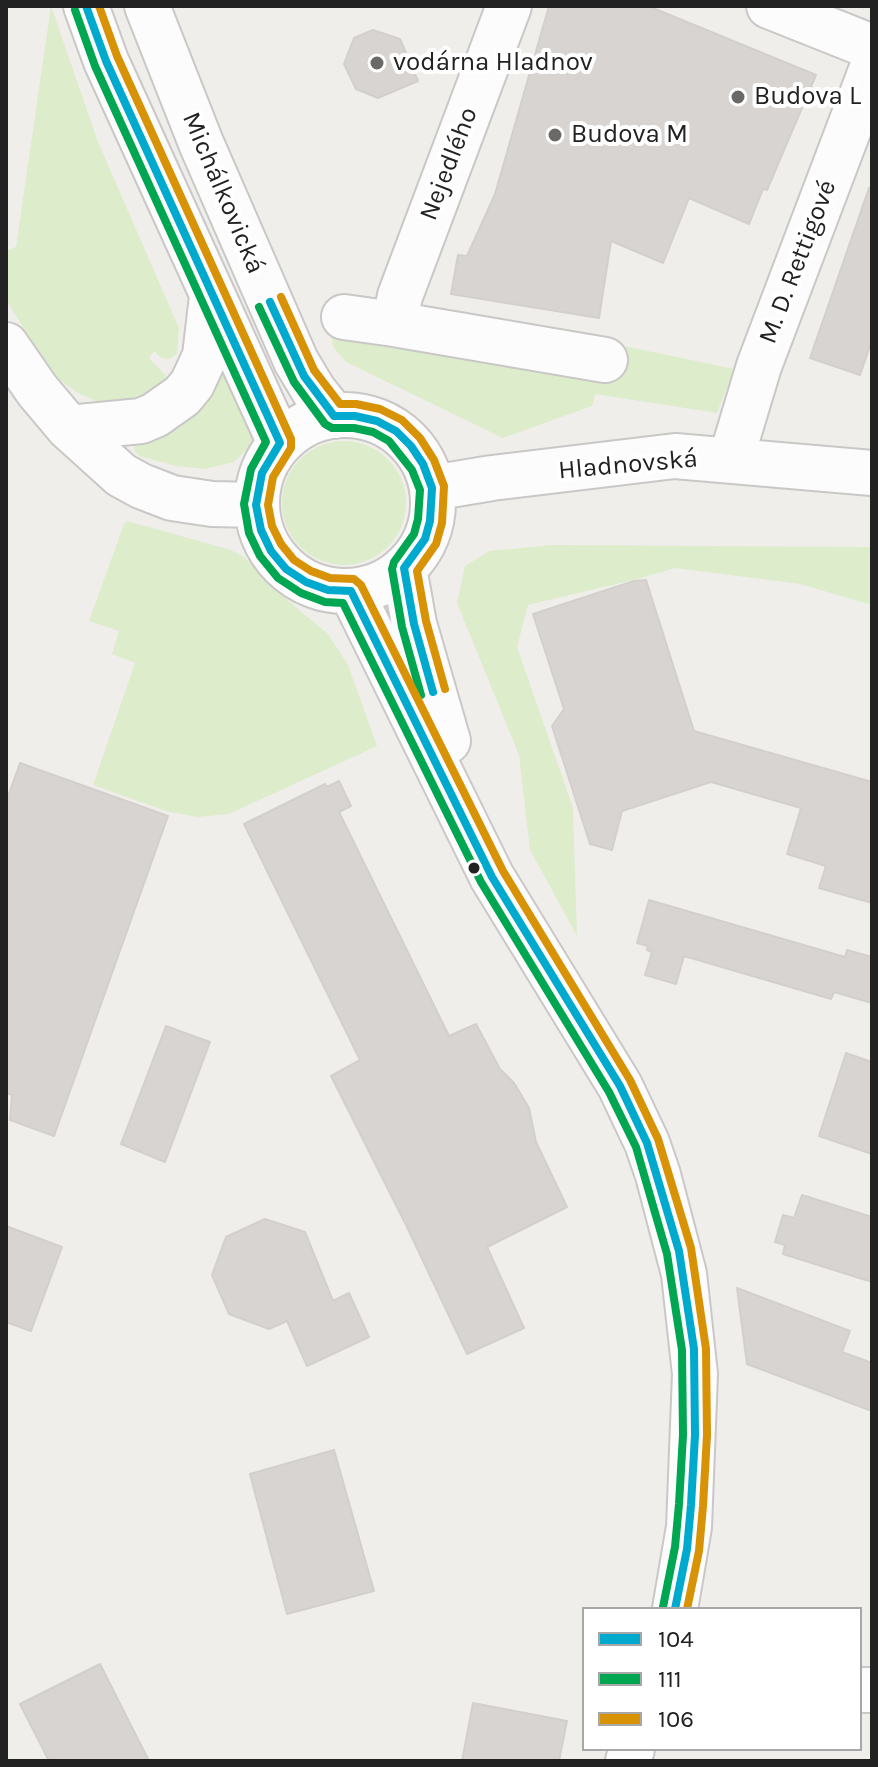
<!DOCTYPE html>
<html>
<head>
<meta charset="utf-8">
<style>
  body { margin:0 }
  #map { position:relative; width:878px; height:1767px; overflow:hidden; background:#f0eeeb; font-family:Karla,sans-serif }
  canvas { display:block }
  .frame { position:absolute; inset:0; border:8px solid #222; pointer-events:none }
  .legend { position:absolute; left:582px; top:1607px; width:280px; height:144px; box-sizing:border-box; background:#fff; border:2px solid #a7a7a7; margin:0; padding:10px 14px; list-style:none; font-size:24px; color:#222 }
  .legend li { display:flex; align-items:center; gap:16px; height:40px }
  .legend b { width:40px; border:2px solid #a7a7a7 }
</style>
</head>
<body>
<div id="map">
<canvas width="878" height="1767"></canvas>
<div class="frame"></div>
<ul class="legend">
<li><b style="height:10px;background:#00a9ce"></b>104</li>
<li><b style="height:10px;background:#00a651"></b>111</li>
<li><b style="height:10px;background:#d79205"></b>106</li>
</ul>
</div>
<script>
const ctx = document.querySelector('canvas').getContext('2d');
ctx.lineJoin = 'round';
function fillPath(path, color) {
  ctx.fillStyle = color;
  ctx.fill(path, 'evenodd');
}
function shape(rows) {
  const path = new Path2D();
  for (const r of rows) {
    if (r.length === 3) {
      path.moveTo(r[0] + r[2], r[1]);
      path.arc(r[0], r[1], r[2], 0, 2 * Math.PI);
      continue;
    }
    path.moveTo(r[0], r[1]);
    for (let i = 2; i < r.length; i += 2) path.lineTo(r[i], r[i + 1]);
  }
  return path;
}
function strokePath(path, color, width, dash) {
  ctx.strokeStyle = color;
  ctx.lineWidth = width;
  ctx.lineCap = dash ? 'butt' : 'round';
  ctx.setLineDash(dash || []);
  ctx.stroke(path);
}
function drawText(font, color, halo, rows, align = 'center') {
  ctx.font = font + ' Karla,sans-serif';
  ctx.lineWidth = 8;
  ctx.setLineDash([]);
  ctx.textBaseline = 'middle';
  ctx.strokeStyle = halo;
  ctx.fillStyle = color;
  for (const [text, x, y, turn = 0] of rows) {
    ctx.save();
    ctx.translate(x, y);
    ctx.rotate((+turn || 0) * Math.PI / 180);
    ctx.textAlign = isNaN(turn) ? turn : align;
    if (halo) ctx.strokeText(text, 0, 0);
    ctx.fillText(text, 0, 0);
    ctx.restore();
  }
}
fillPath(shape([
  [51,6,98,142,179,328,177,354,169,359,161,358,154,351,149,358,172,382,153,396,121,405,98,402,76,392,59,379,45,362,6,300,6,251,16,247],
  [329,329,619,371,624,346,734,369,717,413,595,394,592,406,503,438,346,362,334,348],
  [224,356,254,426,253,439,248,448,234,462,205,469,176,466,139,456,134,450,135,446],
  [344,503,62],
  [127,521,231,550,244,557,281,595,328,634,348,665,377,746,229,814,197,817,166,811,93,785,135,663,112,654,119,631,89,621,124,524],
  [553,545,872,547,872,605,800,584,675,568,641,578,528,605,517,647,573,808,577,936,530,850,519,755,457,603,465,566,489,551]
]), '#ddeccb');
const building = shape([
  [549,6,648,6,816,75,767,190,763,189,749,224,689,198,663,263,611,241,599,318,451,294,458,255,467,256,495,194,549,6],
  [373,30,400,39,418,81,378,98,356,89,344,64,354,38,373,30],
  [869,188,872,188,872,340,860,375,810,358,869,188],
  [646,580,694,731,872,782,872,903,819,888,826,866,787,854,801,808,711,782,622,811,612,850,590,844,552,726,564,709,533,614,634,581,646,580],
  [20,763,168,816,54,1136,10,1120,12,1095,6,1093,6,802,20,763],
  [339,781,351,806,339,812,449,1036,476,1024,500,1069,514,1083,529,1108,536,1142,567,1207,487,1247,524,1328,467,1354,407,1227,331,1076,360,1060,244,824,325,784,327,787,339,781],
  [649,900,845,957,847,950,872,957,872,1003,834,992,831,999,684,956,676,984,645,975,652,952,647,950,648,946,637,943,649,900],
  [166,1026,210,1042,165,1162,121,1144,166,1026],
  [846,1053,872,1062,872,1154,819,1136,846,1053],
  [802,1195,872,1217,872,1282,783,1254,785,1245,775,1242,783,1215,794,1218,802,1195],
  [265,1219,305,1232,333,1301,349,1293,369,1337,307,1366,287,1321,269,1329,229,1314,212,1275,226,1237,265,1219],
  [6,1226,62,1247,31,1331,6,1322,6,1226],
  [737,1288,850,1331,842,1352,872,1363,872,1411,747,1364,737,1288],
  [334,1450,374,1591,287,1614,250,1474,334,1450],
  [100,1664,149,1761,49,1761,20,1704,100,1664],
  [473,1703,567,1721,559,1761,462,1761,473,1703]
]);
fillPath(building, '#d7d4d2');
strokePath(building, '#d3d0cc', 2);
const minor = shape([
  [86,6,106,61,280,443],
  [147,6,201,143,296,361,314,391,334,416],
  [509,6,400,296,394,324,605,360],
  [769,6,872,47],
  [344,317,394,324],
  [6,345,37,390,69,428,121,475,141,486,172,498,212,504,256,505],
  [345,503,88],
  [69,428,141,421,155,415,182,396,192,384,205,356,212,296],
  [731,459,759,366,872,68],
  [432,488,492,478,675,456,872,473],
  [404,568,414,624,448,741],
  [351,591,492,877,620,1086,647,1143,658,1175,684,1274,695,1374,689,1527,675,1609],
  [860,1690,872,1690],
  [628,1761,632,1749]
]);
strokePath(minor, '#c9c8c7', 48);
strokePath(minor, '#fdfcfc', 44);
strokePath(shape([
  [86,6,106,61,280,443,262,473,256,505,261,530,271,551,286,569,306,582,328,590,351,591,492,877,620,1086,647,1143,679,1251,694,1349,695,1435,691,1505,687,1549,675,1609],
  [270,302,304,376,334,416,355,416,377,421,396,431,411,446,423,464,432,488,430,521,425,539,404,568,414,624,433,692]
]), '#00a9ce', 8);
strokePath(shape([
  [75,10,95,66,266,442,251,469,244,504,249,533,260,556,278,578,301,593,325,602,343,603,481,882,609,1092,636,1147,667,1254,682,1350,683,1435,679,1504,675,1547,663,1607],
  [259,307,294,382,325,424,332,428,354,428,373,432,389,441,412,470,420,490,418,519,414,534,394,562,392,569,402,627,421,695]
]), '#00a651', 8);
strokePath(shape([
  [99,6,117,56,291,439,291,448,273,477,268,505,272,526,281,544,294,560,311,571,330,578,354,579,361,585,503,871,630,1080,658,1139,691,1248,706,1349,707,1435,703,1506,699,1551,687,1609],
  [281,297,314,370,340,404,356,404,380,409,402,420,420,438,434,460,444,486,442,523,436,544,417,571,426,621,445,689]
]), '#d79205', 8);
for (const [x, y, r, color] of [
  [377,63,8,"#6a6968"],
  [738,97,8,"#6a6968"],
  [555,135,8,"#6a6968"],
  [474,868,7,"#222"]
]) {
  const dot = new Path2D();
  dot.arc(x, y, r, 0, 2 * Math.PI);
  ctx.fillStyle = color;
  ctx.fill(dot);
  strokePath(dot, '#fff', 3);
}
drawText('26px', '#222', '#fff', [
  ["vodárna Hladnov",393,63],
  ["Budova L",754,97],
  ["Budova M",571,135]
], 'left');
drawText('26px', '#222', '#fff', [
  ["Nejedlého",449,164,-69],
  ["Michálkovická",223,193,67],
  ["M. D. Rettigové",798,262,-69],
  ["Hladnovská",628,465,-5]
]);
</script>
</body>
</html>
